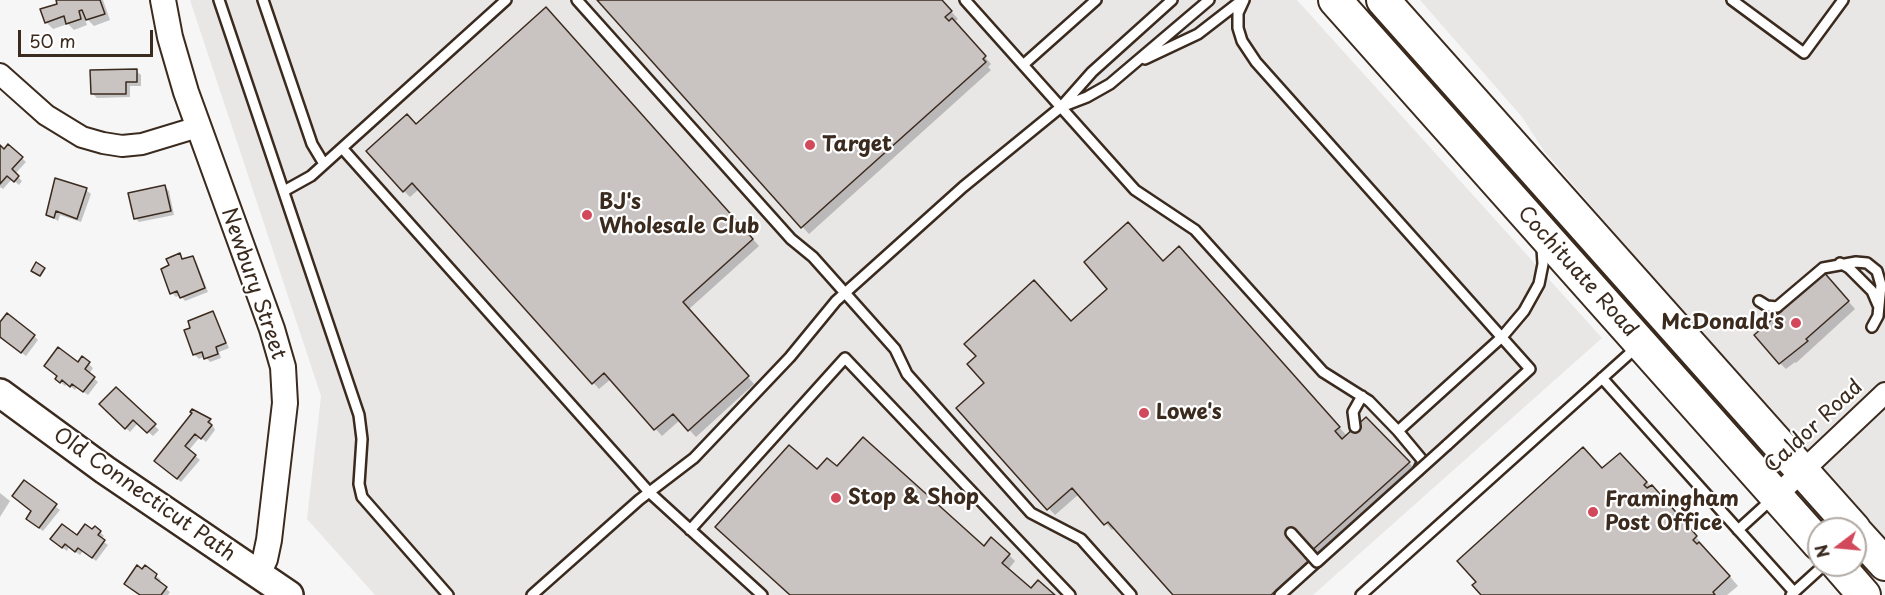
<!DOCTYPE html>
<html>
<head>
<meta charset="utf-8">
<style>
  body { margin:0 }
  #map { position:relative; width:1885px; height:595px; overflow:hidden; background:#f7f6f6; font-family:"Playpen Sans",sans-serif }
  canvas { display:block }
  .north { position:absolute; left:1807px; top:517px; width:60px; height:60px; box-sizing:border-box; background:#fff; border:2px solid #b1aaa5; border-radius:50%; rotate:254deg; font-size:16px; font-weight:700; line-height:24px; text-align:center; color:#3b2a1e }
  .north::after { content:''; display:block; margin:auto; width:21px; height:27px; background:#d1495b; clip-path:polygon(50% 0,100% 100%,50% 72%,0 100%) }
  .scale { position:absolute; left:18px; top:30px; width:135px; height:27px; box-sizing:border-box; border:3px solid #3b2a1e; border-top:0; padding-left:8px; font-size:18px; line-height:21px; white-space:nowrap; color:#3b2a1e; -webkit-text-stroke:4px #fff; paint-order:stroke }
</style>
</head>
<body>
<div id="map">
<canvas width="1885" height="595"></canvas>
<div class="north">N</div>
<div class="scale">50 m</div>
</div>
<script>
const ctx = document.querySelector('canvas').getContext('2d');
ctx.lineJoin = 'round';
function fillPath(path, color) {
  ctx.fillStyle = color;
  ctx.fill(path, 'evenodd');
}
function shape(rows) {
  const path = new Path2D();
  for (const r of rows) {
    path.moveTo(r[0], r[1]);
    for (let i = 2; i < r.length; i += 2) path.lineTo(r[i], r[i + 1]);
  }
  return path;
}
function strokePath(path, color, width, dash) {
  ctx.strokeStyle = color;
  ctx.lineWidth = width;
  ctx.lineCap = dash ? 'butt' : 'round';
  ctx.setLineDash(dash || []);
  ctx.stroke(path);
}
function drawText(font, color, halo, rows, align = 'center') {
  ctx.font = font + ' "Playpen Sans",sans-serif';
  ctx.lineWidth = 4.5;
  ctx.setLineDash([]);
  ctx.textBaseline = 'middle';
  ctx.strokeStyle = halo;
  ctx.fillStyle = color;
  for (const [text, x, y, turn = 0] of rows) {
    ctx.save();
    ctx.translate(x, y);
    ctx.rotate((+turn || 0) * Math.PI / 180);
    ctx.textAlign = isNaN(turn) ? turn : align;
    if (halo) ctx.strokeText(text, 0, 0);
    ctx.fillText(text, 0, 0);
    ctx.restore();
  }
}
fillPath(shape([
  [190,0,1297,0,1602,338,1313,595,375,595,307,519,321,396],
  [1420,0,1885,0,1885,539,1662,288,1544,151,1522,117]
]), '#e9e7e6');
fillPath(shape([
  [57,0,103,0,110,20,94,26,84,16,87,25,74,30,68,24,53,29,46,22,59,4],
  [599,0,941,0,958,19,954,22,991,64,988,67,991,70,809,234],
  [553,16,759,246,688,310,754,384,696,437,680,420,662,436,611,379,599,389,419,189,410,197,404,191,416,126],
  [136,71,141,75,141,86,130,86,130,97,97,98,92,93],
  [9,146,26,162,15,174,22,181,19,185,12,179,3,189,0,187,0,147,4,151],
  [165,187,169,191,174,215,139,222,135,218],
  [86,190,91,194,81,222,60,215,58,221,48,215],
  [179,255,184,260,192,257,196,261,208,292,185,301,180,295,176,297,172,293,171,266],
  [1185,255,1347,436,1366,419,1415,469,1284,595,1176,595,1115,527,1112,530,1079,494,1055,515,958,408,1071,323,1163,262],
  [1829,279,1855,309,1796,363,1795,362,1786,369,1780,363],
  [213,313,229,348,219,352,221,358,210,362,205,356,199,359,195,355,186,331],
  [0,324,34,336,38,340,26,356,0,336],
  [82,358,93,368,89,374,98,382,88,395,77,387,75,390,67,383,65,386,57,379],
  [116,389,159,430,153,436,138,423,130,432,101,404],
  [210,420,215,430,206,442,200,437,189,450,200,460,181,482,160,465],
  [1628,463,1660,495,1738,586,1727,595,1483,595,1603,470],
  [837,468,984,548,1009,555,1015,561,1008,570,1031,591,1053,595,791,595,817,472],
  [25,482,60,510,43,531,32,523,33,512],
  [0,493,10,501,0,517],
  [92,531,100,532,104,536,101,540,108,545,96,561,83,551,80,555,69,547,67,551,56,543],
  [145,567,161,580,158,582,170,592,168,595,141,595,142,571]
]), '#0003');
const building = shape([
  [56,0,100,0,105,14,86,20,82,10,79,11,81,19,66,24,64,16,45,23,40,9,57,4,56,0],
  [597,0,942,0,952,11,945,17,949,21,952,18,986,56,983,59,986,62,801,228,597,0],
  [546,7,753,239,683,302,749,376,688,431,673,414,654,430,604,373,592,384,412,183,403,192,366,151,407,114,416,124,546,7],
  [137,69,137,82,126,82,126,94,91,94,90,70,137,69],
  [8,144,23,157,12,169,19,176,14,182,7,176,0,184,0,145,4,149,8,144],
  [55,178,87,188,77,219,56,211,54,218,46,215,55,178],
  [165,185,171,211,134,219,128,193,165,185],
  [1128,222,1163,261,1179,246,1340,427,1335,431,1342,439,1366,417,1410,462,1309,553,1313,557,1271,595,1173,595,1108,522,1104,525,1072,488,1047,510,956,408,984,383,967,364,976,356,964,344,1034,280,1071,321,1107,289,1084,262,1128,222],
  [180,253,182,259,193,256,205,288,180,298,177,291,170,294,161,269,169,265,166,259,180,253],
  [36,262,45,268,40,276,31,271,36,262],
  [1822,270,1849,301,1806,339,1808,341,1779,364,1754,335,1782,311,1779,308,1822,270],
  [213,311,226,343,216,347,218,354,204,359,202,352,193,355,184,330,190,328,188,321,213,311],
  [7,313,35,335,21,353,0,337,0,322,7,313],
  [58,347,78,362,82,356,90,362,85,369,95,377,83,392,72,384,70,387,62,380,60,383,55,379,57,376,44,366,58,347],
  [116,387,156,424,147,433,133,420,125,429,99,404,116,387],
  [192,409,211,419,208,422,212,425,201,439,195,434,185,446,196,455,177,479,154,461,192,413,190,412,192,409],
  [863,437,984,546,991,537,1010,554,1002,563,1031,588,1038,580,1055,595,790,595,715,527,789,445,817,469,827,458,837,466,863,437],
  [1583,447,1602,468,1620,453,1647,482,1644,485,1647,488,1652,485,1697,536,1693,540,1697,544,1699,542,1730,576,1713,592,1715,595,1481,595,1472,585,1476,582,1457,561,1583,447],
  [24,480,57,504,39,528,26,519,31,511,12,496,24,480],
  [62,524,77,535,85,524,92,529,95,526,101,531,98,535,105,540,92,558,78,548,75,552,65,544,62,548,50,539,62,524],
  [137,565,142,569,145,565,157,574,155,578,167,587,161,595,140,595,124,584,137,565]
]);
fillPath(building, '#c9c3c1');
strokePath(building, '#3b2a1e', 1.5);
const service = shape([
  [219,0,359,415,362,439,359,484,362,497,448,595],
  [263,0,312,144,324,164],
  [577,0,791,239,813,257,895,349,907,374,1031,513,1081,539,1131,595],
  [965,0,1135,190,1195,230,1323,372,1369,401,1398,431],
  [1244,0,1238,13,1238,28,1242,41,1256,62,1530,369,1447,445],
  [1732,0,1804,53,1843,0],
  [1145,59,1198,34,1242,0],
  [1023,65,1096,0],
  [1061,107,1087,97,1110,84,1209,0],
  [342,148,649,492,762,595],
  [284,191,311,176,506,0],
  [1840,263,1849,268,1872,291,1878,305],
  [1759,301,1767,306,1777,307,1823,268,1856,262,1867,263,1877,271,1881,285,1878,316,1872,327],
  [1602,378,1794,592],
  [1355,427,1353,412,1362,396],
  [1418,471,1423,461,1398,431,1502,337,1524,311,1539,284,1543,264,1542,248],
  [690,530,845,358,1070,595],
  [1738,530,1772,499],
  [1291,533,1309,553],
  [532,595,639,500,694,458,790,357,836,301,963,187,1061,107,1092,72,1172,0],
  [1280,595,1321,558],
  [1361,595,1638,346],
  [1791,595,1824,565]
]);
const minor = shape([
  [0,74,46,115,82,137,103,143,122,146,142,144,198,127],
  [1776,496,1885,393]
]);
const tertiary = shape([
  [163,0,170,37,186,92,272,329,283,367,285,403,269,540,265,559,258,574]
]);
const secondary = shape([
  [0,393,105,470,289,595]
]);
const primary = shape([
  [1335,0,1819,544],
  [1383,0,1854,529],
  [1855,531,1885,564],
  [1838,565,1864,595]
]);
strokePath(service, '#3b2a1e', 14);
strokePath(minor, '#3b2a1e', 24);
strokePath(tertiary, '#3b2a1e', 28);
strokePath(secondary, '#3b2a1e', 32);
strokePath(primary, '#3b2a1e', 36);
strokePath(service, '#fff', 9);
strokePath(minor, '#fff', 20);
strokePath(tertiary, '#fff', 24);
strokePath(secondary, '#fff', 27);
strokePath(primary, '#fff', 32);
const serviceBridge = shape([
  [1309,553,1317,562,1447,445]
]);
strokePath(serviceBridge, '#3b2a1e', 14, []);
strokePath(serviceBridge, '#fff', 9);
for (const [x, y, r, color] of [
  [810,145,6,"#d1495b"],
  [587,215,6,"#d1495b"],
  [1796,323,6,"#d1495b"],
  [1144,413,6,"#d1495b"],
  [836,498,6,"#d1495b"],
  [1593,512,6,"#d1495b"]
]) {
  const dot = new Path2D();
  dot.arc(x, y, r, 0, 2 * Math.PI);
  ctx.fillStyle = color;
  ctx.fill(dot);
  strokePath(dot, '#fff', 2);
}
drawText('bold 21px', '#3b2a1e', '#fff', [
  ["Target",822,145],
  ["BJ's",599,203],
  ["Wholesale Club",599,227],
  ["McDonald's",1784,323,"right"],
  ["Lowe's",1156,413],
  ["Stop & Shop",848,498],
  ["Framingham",1605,500],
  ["Post Office",1605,524]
], 'left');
drawText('21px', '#3b2a1e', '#fff', [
  ["Cochituate Road",1577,272,48],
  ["Newbury Street",253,284,71],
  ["Caldor Road",1814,427,-43],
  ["Old Connecticut Path",144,495,35]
]);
</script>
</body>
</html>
